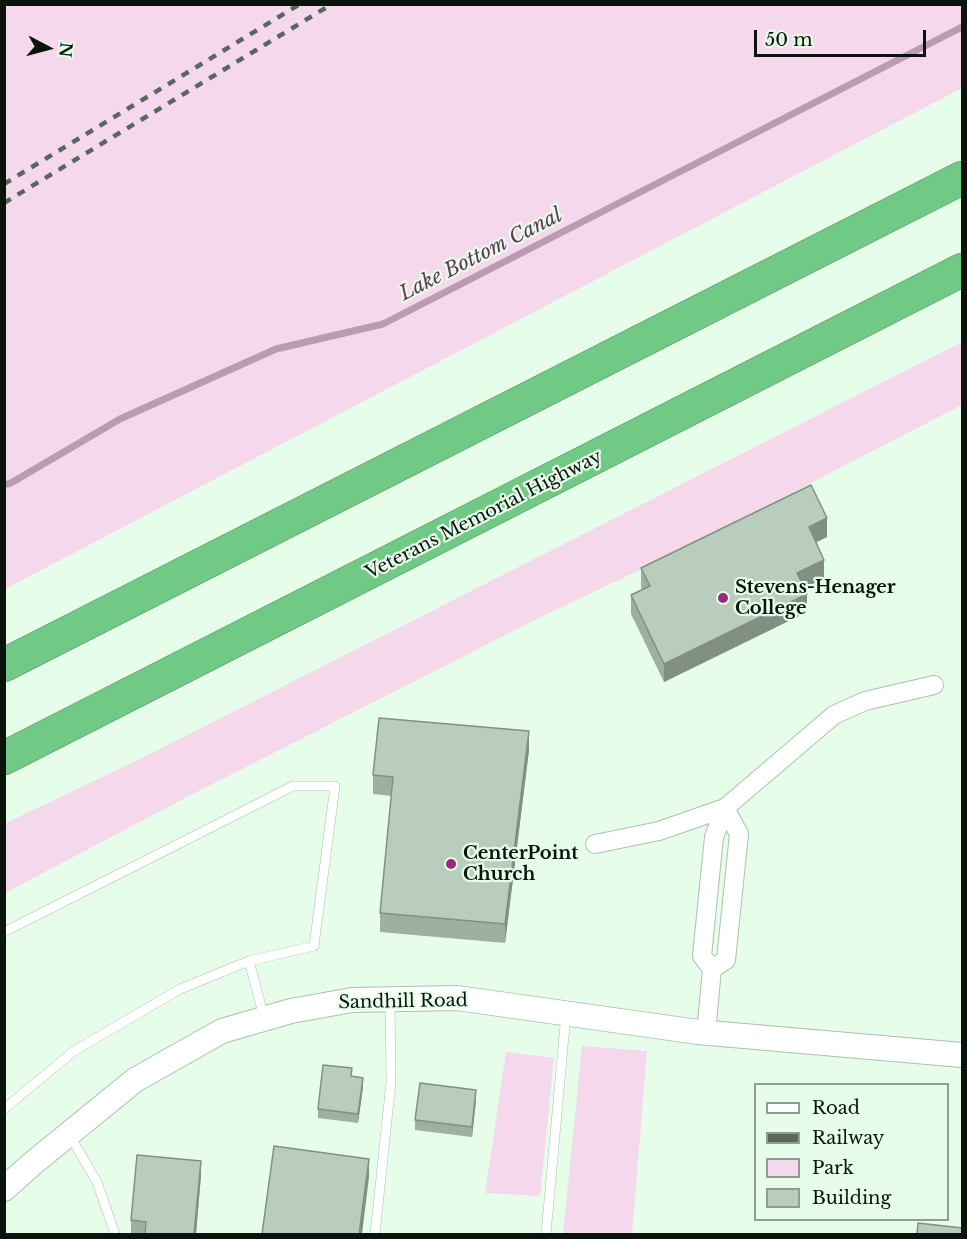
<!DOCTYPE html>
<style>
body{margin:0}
#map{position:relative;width:967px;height:1239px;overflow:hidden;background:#e6fde9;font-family:"Libre Baskerville",serif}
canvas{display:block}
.frame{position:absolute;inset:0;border:6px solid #0b130d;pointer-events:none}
.legend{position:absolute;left:754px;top:1083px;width:195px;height:138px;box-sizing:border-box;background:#e6fde9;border:2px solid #8e9f91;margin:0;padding:8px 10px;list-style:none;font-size:18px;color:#0b130d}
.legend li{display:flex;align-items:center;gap:12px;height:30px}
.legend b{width:30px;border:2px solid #8e9f91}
.north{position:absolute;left:18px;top:18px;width:60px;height:60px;-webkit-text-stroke:4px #e6fde9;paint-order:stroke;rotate:96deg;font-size:16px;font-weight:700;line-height:24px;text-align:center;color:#0b130d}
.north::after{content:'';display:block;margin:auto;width:21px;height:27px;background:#0b130d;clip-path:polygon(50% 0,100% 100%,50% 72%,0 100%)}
.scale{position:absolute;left:754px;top:30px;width:172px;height:27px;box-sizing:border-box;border:3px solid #0b130d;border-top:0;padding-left:8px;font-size:18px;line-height:21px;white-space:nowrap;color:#0b130d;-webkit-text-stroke:4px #e6fde9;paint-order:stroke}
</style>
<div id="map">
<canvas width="967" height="1239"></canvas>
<div class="frame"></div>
<ul class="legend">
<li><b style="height:8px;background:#fff"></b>Road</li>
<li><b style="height:8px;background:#5a675c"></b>Railway</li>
<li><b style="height:16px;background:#f6d8ec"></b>Park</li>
<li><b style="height:16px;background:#b8cdbb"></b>Building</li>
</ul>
<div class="north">N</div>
<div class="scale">50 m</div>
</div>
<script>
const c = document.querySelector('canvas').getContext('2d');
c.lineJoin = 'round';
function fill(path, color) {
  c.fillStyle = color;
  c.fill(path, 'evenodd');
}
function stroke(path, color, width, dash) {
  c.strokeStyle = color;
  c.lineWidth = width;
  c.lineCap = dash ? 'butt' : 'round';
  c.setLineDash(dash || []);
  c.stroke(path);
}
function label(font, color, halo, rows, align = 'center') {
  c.font = font + ' "Libre Baskerville",serif';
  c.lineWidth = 4.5;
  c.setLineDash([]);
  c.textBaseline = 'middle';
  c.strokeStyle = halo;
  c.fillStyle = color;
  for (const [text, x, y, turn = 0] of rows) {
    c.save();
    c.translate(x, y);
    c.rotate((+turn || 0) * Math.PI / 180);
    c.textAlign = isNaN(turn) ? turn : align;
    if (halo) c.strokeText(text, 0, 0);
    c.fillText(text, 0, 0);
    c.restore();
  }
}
fill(new Path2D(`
 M5 4 962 5V88L5 589Z
 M962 342V405L671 555 539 618 187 797 5 893 4 824 144 757Z
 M582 1046 647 1051 632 1234H563Z
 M506 1052 554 1058 540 1196 485 1193Z`), '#f6d8ec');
stroke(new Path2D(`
 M4 485 11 483 120 419 276 349 383 324 962 27`), '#bb9bb1', 7);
const service = new Path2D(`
 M4 932 293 786H335L314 946 249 961
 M4 1109 74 1051 180 989 249 961 264 1017
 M70 1136 97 1182 115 1234
 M375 1234 391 1082 390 999
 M546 1234 566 1014`);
const minor = new Path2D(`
 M595 844 659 831 725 808 834 715 865 701 934 685
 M712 969 726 960 739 834 725 808
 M706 1033 712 969 702 956 714 837 725 808`);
const tertiary = new Path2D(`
 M4 1189 32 1164 135 1080 222 1031 291 1011 352 1000 457 998 698 1032 962 1055`);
const motorway = new Path2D(`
 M4 665 962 178
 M4 758 962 270`);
stroke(service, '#abc1ae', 10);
stroke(minor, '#abc1ae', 20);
stroke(tertiary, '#abc1ae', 26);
stroke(motorway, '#4d8a5b', 34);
stroke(service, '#fff', 9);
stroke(minor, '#fff', 18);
stroke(tertiary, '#fff', 24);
stroke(motorway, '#70ca85', 33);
stroke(new Path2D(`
 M4 184 300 4
 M4 203 332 4`), '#5a675c', 4.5, [8, 8]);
fill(new Path2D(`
 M827 537 816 542 824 578 804 588 807 612 664 682 631 614V595L642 590 641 587V568Z
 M529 750 505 943 380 932V913L392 796 373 794V775Z
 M352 1076 363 1087 358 1123 318 1118V1109Z
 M476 1100 472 1137 415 1130V1120Z
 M201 1175 196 1234H131V1220Z`), '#9eb0a1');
fill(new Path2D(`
 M827 518V537L809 546V527Z
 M824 560V578L797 592V573Z
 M807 594V612L664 682V664Z
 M529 731V750L505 943V924Z
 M363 1078V1087L358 1123V1114Z
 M476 1090V1100L472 1137V1127Z
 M369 1159V1177L362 1234H359Z
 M201 1161V1175L196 1234H194Z`), '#819083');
const building = new Path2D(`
 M811 485 827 518 809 527 824 560 797 573 807 594 664 664 631 595 650 586 641 568Z
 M379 718 529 731 505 924 380 913 393 777 373 775Z
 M323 1065 352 1068 351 1076 363 1078 358 1114 318 1109Z
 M420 1083 476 1090 472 1127 415 1120Z
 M274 1146 369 1159 359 1234H262Z
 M137 1155 201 1161 194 1234H145L146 1222 131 1220Z
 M918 1223 963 1228V1234H917Z`);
fill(building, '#b8cdbb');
stroke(building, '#819083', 1.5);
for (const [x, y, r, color] of [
 [723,598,6,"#9c2883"],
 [451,864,6,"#9c2883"]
]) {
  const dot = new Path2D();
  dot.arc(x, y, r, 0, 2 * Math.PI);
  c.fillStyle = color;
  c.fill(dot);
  stroke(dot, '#e6fde9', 2);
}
label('18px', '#0b130d', '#e6fde9', [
 ["Veterans Memorial Highway",484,515,-27],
 ["Sandhill Road",403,1002,-1]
]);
label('bold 18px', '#0b130d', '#e6fde9', [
 ["Stevens-Henager",735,588],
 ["College",735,609],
 ["CenterPoint",463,854],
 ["Church",463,875]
], 'left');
label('italic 20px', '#623556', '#e6fde9', [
 ["Lake Bottom Canal",481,255,-27]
]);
</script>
